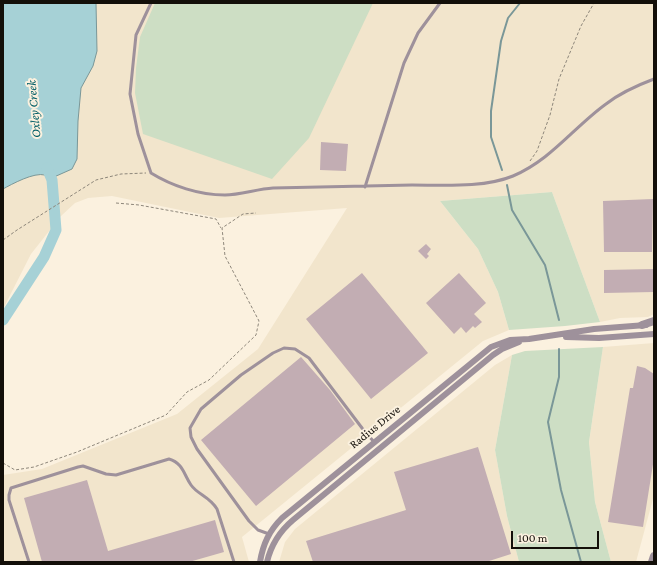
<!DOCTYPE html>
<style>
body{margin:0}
#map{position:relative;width:657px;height:565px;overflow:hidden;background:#fbf1df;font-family:"Crimson Pro",serif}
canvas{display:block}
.frame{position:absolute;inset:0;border:4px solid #130f09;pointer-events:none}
.scale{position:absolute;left:511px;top:531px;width:88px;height:18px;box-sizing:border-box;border:2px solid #130f09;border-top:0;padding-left:5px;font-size:12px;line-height:14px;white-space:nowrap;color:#130f09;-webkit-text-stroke:3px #fbf1df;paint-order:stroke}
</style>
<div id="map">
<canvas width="657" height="565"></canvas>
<div class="frame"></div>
<div class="scale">100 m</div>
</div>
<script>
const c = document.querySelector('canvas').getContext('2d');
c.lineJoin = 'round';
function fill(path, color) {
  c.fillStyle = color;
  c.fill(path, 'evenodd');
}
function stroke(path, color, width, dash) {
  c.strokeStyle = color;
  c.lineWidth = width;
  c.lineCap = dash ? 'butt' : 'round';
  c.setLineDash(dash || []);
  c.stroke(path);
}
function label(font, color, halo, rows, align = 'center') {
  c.font = font + ' "Crimson Pro",serif';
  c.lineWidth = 4;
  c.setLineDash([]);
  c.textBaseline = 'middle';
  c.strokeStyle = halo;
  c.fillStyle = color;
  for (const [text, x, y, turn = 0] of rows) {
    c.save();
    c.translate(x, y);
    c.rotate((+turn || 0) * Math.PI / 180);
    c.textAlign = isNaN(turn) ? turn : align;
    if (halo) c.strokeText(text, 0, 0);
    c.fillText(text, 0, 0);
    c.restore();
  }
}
fill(new Path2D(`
 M3 3H654V314L648 317 620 318 600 322 552 192 440 201 478 249 498 292 509 330 483 341 242 537 249 562H3V475L42 469 177 414 258 349 347 208 219 218 112 196 88 198 75 203 61 216 31 254 3 309Z
 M654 343V495L636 562H611L595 502 589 442 603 347Z
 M512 355 495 450 507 516 519 562H279L285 542 295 529 495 365Z`), '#f2e5cc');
fill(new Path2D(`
 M155 3H373L309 138 272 179 143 134 135 93 136 68 140 37Z
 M552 192 600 322 565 326 509 330 498 292 478 249 440 201Z
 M603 347 589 442 595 502 611 562H519L507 516 495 450 512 355 525 351Z`), '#cddec4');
const water = new Path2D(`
 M3 3H96L97 51 93 66 81 88 78 121 77 159 72 169 54 177 52 180C50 178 48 176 45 175 34 172 12 184 3 189Z`);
fill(water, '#a6d1d6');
stroke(water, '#7a9798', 1);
stroke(new Path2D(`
 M502 170 491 137V111L501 41 508 18 520 3
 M507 185 512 210 545 265 559 320
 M559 349V377L548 422 561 490 581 562`), '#7a9798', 2);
stroke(new Path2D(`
 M3 320 44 257 56 230 52 180 47 168`), '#a6d1d6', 11);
fill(new Path2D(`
 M321 142 348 144 346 171 320 170Z
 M653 199 652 252H604L603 201Z
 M426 244 431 249 427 254 429 256 426 259 418 251Z
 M654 269V292L604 293V270Z
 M362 273 428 353 371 399 306 319Z
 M459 273 486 303 474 314 482 322 475 328 473 326 466 333 461 327 454 334 426 303Z
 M301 357 330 390 355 424 256 506 201 440Z
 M637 366 645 368 654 374V458L643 527 608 522 630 388H633Z
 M478 447 511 554 486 562H313L306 541 406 510 394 472Z
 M87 480 108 551 215 520 224 552 189 562H42L24 498Z`), '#c2adb3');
stroke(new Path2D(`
 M530 161 537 151 550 115 559 79 581 26 594 3
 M116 203 139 205 216 219 221 228
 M3 240 17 230 96 180 121 174 146 173
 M3 463 15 470 34 467 77 452 166 415 187 392 209 380 256 335 259 321 225 256 222 228 243 214 256 213`), '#8d867a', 1, [3, 2]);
stroke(new Path2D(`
 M151 3 136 35 130 94 138 134 151 173C172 186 199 195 225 195 240 195 257 189 273 188 319 187 366 186 412 185 443 185 484 188 513 176 551 160 574 127 606 104 620 93 638 85 654 79
 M365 187 404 63 418 33 440 3
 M269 534 258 530 249 521 197 449 191 437 190 428 201 409 241 375 273 353 284 348 295 349 309 358 362 428 374 442
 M29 562 9 500V495L11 488 78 467 83 466 106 474 116 475 169 459C183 463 184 475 191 485 198 495 209 496 217 509L234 562`), '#9e919b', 3);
stroke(new Path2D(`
 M566 337 599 338 654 334
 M260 562C263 544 269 531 282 518L491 347 510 340 529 339 594 329 646 325
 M267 562C271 545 280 531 293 520L493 355 502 349 519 342`), '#9e919b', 6);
stroke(new Path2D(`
 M642 325 654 321
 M652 562 654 556`), '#9e919b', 8);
label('12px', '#130f09', '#fbf1df', [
 ["Radius Drive",375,427,-39]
]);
label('italic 13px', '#005d66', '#fbf1df', [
 ["Oxley Creek",34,109,-95]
]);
</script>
